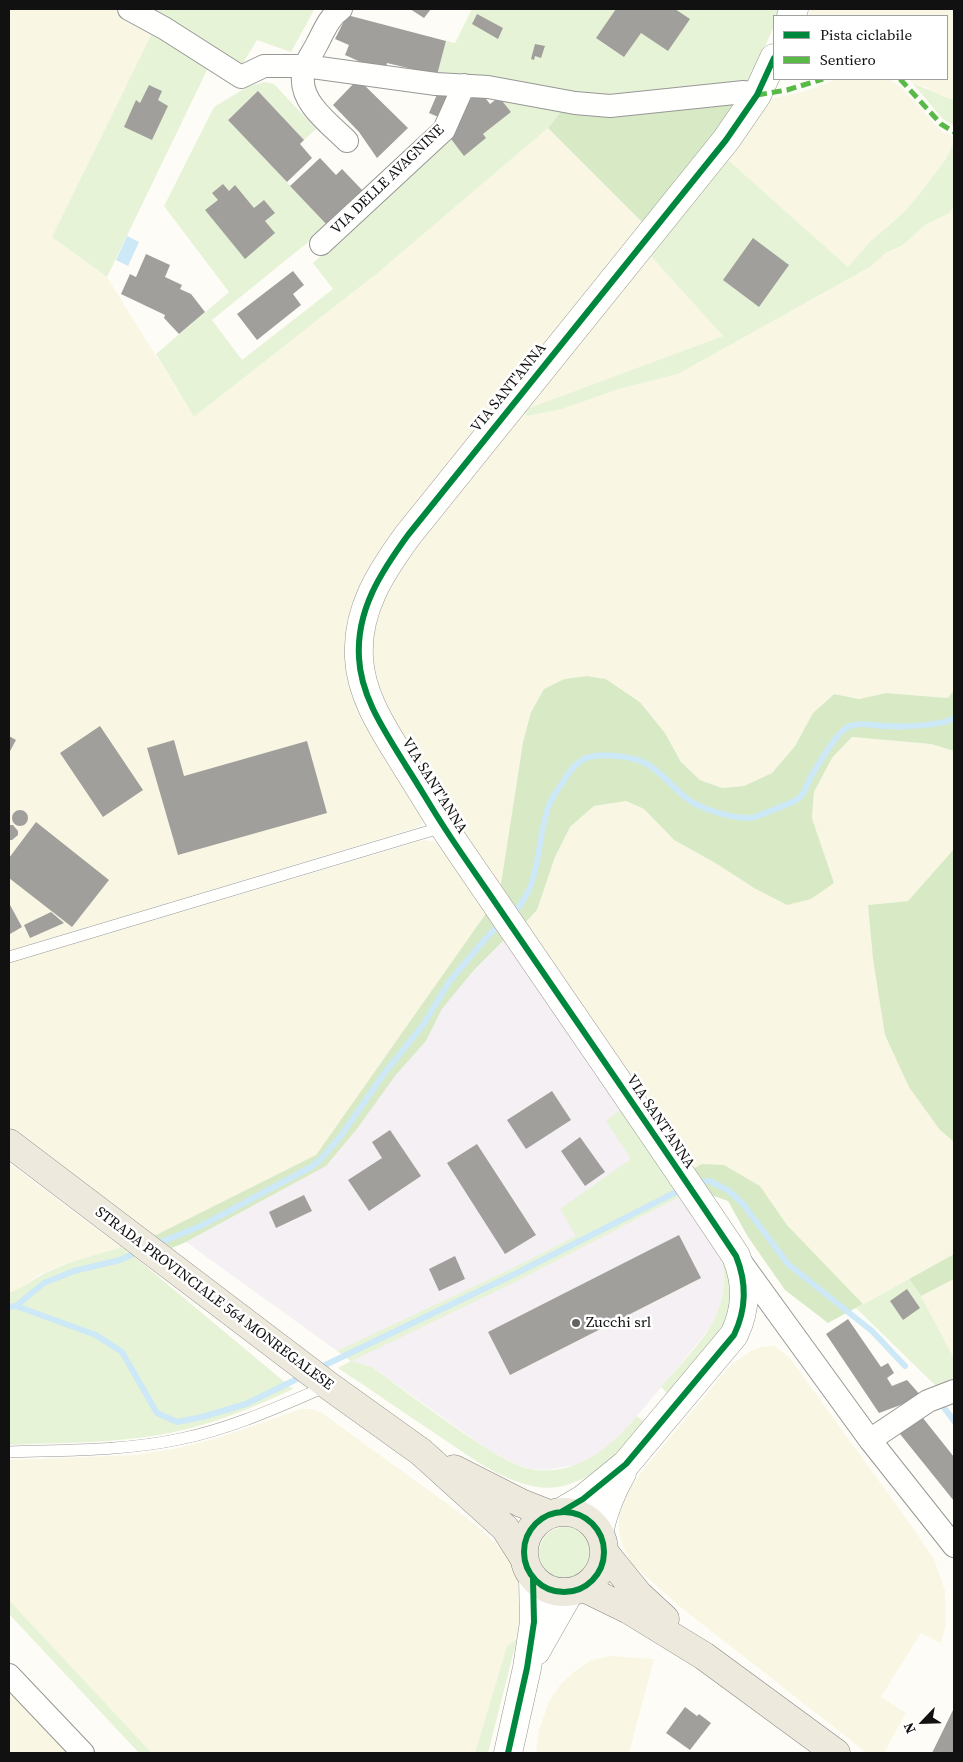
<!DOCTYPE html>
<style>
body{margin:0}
#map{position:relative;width:963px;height:1762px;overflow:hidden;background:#fdfcf7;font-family:"Source Serif 4",serif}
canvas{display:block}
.frame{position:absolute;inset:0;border:10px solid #111;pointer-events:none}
.legend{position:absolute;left:773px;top:15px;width:175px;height:65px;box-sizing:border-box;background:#fff;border:1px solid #a0a0a0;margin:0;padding:6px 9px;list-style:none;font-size:15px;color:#111}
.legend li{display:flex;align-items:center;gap:10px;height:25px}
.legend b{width:25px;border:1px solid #a0a0a0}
.north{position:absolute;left:898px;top:1697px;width:50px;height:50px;-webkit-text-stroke:4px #fff;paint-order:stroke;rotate:246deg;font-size:14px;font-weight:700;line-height:20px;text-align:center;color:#111}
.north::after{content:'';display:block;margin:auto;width:18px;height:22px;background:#111;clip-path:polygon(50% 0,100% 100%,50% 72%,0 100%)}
</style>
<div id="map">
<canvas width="963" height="1762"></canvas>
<div class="frame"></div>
<ul class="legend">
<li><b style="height:6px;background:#00873e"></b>Pista ciclabile</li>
<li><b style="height:6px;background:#58b947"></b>Sentiero</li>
</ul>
<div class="north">N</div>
</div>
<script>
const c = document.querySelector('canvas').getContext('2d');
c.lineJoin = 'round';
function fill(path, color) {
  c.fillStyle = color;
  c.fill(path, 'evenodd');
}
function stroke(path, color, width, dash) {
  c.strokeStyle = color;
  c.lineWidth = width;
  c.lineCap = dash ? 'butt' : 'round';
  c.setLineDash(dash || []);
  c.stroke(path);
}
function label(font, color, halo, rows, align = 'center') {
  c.font = font + ' "Source Serif 4",serif';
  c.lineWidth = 5;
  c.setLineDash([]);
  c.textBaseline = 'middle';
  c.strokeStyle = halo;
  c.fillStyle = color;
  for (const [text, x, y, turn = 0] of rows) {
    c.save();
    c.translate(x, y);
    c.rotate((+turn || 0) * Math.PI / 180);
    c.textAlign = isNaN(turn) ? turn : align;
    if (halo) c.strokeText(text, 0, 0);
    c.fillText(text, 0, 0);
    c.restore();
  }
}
fill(new Path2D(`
 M508 936 720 1250 723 1265 724 1284 721 1304 714 1321 701 1339 628 1427 613 1442 590 1458 576 1465 546 1470 531 1469 516 1464 490 1451 372 1367 351 1361 186 1242 326 1166 357 1129 395 1076 426 1041 442 1009 474 970Z`), '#f5f0f3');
fill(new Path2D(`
 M9 9H113L153 31 52 237 107 277 194 417 380 271 548 128 642 222 409 516 352 615 424 819 421 824 416 828 9 951Z
 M811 9H954V100L942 97 925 87 913 84 908 79H947V16H808Z
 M838 79H889L902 88 941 131 954 137V142L946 159 917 197 906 210 887 226 848 267 727 159 773 98 802 92Z
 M954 207V690L948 698 886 693 859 699 833 694 813 713 795 746 772 773 744 786 722 788 700 780 681 762 665 733 640 701 606 679 587 676 564 679 544 689 531 712 523 742 500 890 447 813 409 751 385 710 376 689 368 655 369 633 373 612 381 593 392 574 410 549 519 412 649 254 723 336 520 413 528 416 562 409 619 389 678 374 870 267 886 253 903 245 925 225 948 214Z
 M852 737 931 744 954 751V849L908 901 869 905 940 1130 954 1142V1254L863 1304 787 1225 760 1186 691 1170 524 924 537 910 555 857 570 827 594 806 626 801 644 809 674 840 717 864 754 888 834 883 812 818 814 792 832 758Z
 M424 840 440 843 489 909 316 1155 154 1236 9 1128V963Z
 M9 1163 121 1247 62 1265 39 1275 18 1290 9 1293Z
 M954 1279V1358L921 1296Z
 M775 1346 789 1357 908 1521 934 1559 945 1591 946 1625 941 1643 921 1633 881 1697 906 1713 884 1753H867L679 1606 632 1564 624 1549 619 1532V1514L627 1493 643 1470 730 1366 749 1352 760 1347Z
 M301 1409H312L322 1413 475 1524 500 1548 510 1561 517 1579 520 1596V1620L517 1639 507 1646 475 1753H152L9 1600V1460L134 1455 174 1449 221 1437Z
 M610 1656 654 1659 629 1753H536L539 1730 549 1701 561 1684 575 1671 591 1660Z
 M9 1689 69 1753H9Z`), '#f9f7e4');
fill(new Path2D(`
 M143 9H311L314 10 291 52 257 40 240 68Z
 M472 9H782L778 16H774V26L749 83 597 97 437 75 446 41 455 43Z
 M153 31 209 66 107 277 52 237Z
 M264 82 274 84 316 129 304 140 259 92 228 119 328 226 212 320 242 360 333 289 313 263 448 135 486 138 483 134 511 112 499 97 562 110 548 128 380 271 194 417 156 354 229 292 164 206 214 107 247 87Z
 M913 84C928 88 939 96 954 100V126L943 119Z
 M954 142V207L948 214 925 225 903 245 886 253 870 267 678 374 619 389 562 409 528 416 519 412 723 336 649 254 727 159 848 267 871 241 906 210 917 197 946 159Z
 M625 1106 685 1194 517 1281 352 1361 372 1367C401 1388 430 1410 459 1430 477 1442 495 1455 515 1464 564 1485 607 1452 637 1416L648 1425C621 1451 600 1476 563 1486 549 1489 535 1488 521 1483 490 1473 463 1452 436 1434 403 1412 371 1390 338 1368L351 1361 337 1351 513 1268 576 1236 560 1209 631 1159 606 1121Z
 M121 1247 142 1263 293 1389C257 1406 221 1421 183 1430 126 1444 66 1442 9 1445V1293C24 1288 35 1277 50 1271 72 1260 97 1255 121 1247Z
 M720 1250 728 1265 733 1292 725 1327 671 1397 661 1387C699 1342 736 1315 720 1250Z
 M909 1279 921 1296 954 1358V1383L938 1388 856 1308Z
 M539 1553a26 26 0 1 1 52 0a26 26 0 1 1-52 0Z
 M9 1600 152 1753H139L9 1614Z
 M517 1639 488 1753H475L507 1646Z`), '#e7f3d7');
fill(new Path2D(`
 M739 102 642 222 548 128 562 110Z
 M587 676 606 679 640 702 665 733 681 762 700 780 722 788 744 786 772 773 795 746 813 713 834 694 859 699 886 693 948 698 954 690V751L931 744 852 737 832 758 814 792 812 818 834 883 811 899 787 905 754 888 717 864 674 840 644 809 626 801 594 806 570 827 555 857 537 910 524 924 500 890 523 742 531 712 544 689 564 679Z
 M954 849V1142L940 1130 909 1087 885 1035 873 959 868 905 908 901Z
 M489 909 508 936 474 970 442 1009 426 1041 395 1076 357 1129 326 1166 186 1242 172 1248 154 1236 316 1155Z
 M702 1164 724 1165 760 1186 787 1225 863 1304 828 1323 785 1290 748 1237 728 1201 711 1195 691 1170Z
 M954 1254V1279L921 1296 909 1279Z`), '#d8eac5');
fill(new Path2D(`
 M127 236 139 242 128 266 116 260Z`), '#cde8f7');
stroke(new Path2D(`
 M512 914C543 885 535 842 549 805 552 797 558 789 563 782 568 773 576 763 586 758 594 755 607 755 616 756 654 759 659 775 685 797 699 809 731 818 749 818 756 818 764 813 770 811 778 808 796 802 801 796 805 792 807 785 809 780 816 768 836 734 846 728 858 721 874 726 887 726 902 727 942 726 954 718
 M695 1183 710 1181 729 1191 743 1204 788 1264 872 1331 905 1366
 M154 1245 203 1225 311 1167 319 1161 340 1137 383 1075 423 1025 449 982 486 938 502 922
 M16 1306 96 1335 122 1352 157 1413 177 1422 202 1417 246 1404 303 1376
 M9 1307 16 1306 44 1283 74 1271 120 1260 140 1251
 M319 1368 517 1273 682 1189
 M942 1405 954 1421`), '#cde8f7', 6);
fill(new Path2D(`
 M410 9H431L424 18Z
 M616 9H675L690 19 668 51 641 33 624 57 596 38Z
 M477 14 503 28 498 39 472 24Z
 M347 15 446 41 437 75 387 63 386 69 374 68 345 55 349 45 335 39Z
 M535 44 545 46 541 58 535 56 534 60 531 59Z
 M358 79 408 128 377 158 359 132 333 105Z
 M149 85 162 91 158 100 168 106 152 140 124 127 136 100 140 103Z
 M258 91 304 140 300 144 312 158 287 182 228 120Z
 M480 91 490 104 499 97 511 112 483 134 486 138 464 156 448 135 461 107Z
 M438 92 452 97 443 119 429 113Z
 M320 158 336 175 342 169 364 192 328 226 290 186Z
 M223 184 229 191 235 185 254 208 264 200 275 213 265 221 275 233 245 259 205 210 218 200 212 193Z
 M753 238 789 265 759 307 723 280Z
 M146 254 170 265 165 277 182 285 180 289 191 294 205 312 179 334 164 318 165 315 121 294 130 274 136 277Z
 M293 271 304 285 293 294 301 305 257 340 237 314Z
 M100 726 143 790 103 817 60 753Z
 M9 736 16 740 9 753Z
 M174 740 184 776 307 741 327 813 178 855 147 748Z
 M12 818a8 8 0 1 1 16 0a8 8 0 1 1-16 0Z
 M36 822 109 880 72 927 9 878V858Z
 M9 825H13L18 831V835L12 840H9Z
 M9 903 22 927 10 934 9 933Z
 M51 912 64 923 30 938 24 925Z
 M552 1091 571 1120 526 1149 507 1120Z
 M390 1130 421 1176 369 1211 348 1180 382 1158 372 1142Z
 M580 1137 605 1172 585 1186 561 1151Z
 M477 1144 536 1235 505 1254 447 1163Z
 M304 1195 312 1211 276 1228 269 1212Z
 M679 1235 701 1278 510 1375 488 1332Z
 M455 1256 465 1279 439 1291 429 1269Z
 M907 1289 920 1308 903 1320 890 1301Z
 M848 1319 881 1367 888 1363 894 1373 887 1378 892 1386 907 1380 922 1397 879 1413 826 1334Z
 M919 1413 954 1457V1501L896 1429Z
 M685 1707 697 1716 699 1714 711 1723 690 1750 666 1733Z
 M954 1708V1753H932Z`), '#a19f9c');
const service = new Path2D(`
 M9 957 443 827
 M9 1452C66 1450 124 1451 180 1439 231 1429 280 1406 327 1386`);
const minor = new Path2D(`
 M129 9 164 28 241 77 264 66H305L436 84 488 87 575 103 610 106 744 92 757 95
 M341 9C329 17 324 31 317 44 312 54 304 64 303 76 300 103 330 124 347 141
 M321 244 444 130 464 85
 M740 1261 870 1440 954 1546
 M870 1440 928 1401 954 1391
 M9 1675 83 1753`);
const tertiary = new Path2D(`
 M791 16 794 9
 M561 1512 583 1499 626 1464 734 1335C747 1308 747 1283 736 1256 658 1139 578 1024 499 908 481 881 462 855 444 827 431 807 419 786 406 766 386 733 361 698 359 658 356 610 381 572 408 535L726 140 757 95 774 58
 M599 1532C604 1510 611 1492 622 1473
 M536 1651 569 1593
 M508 1753 527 1668 534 1622 533 1579`);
const primary = new Path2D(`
 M9 1143 329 1386 421 1452 505 1528 524 1558
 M454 1469 521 1503 549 1514
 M524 1552a40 40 0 1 1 80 0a40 40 0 1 1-80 0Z
 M605 1553 639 1595 665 1619
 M584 1588 629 1610 704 1656 836 1753`);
stroke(service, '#979795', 12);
stroke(minor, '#979795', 24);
stroke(tertiary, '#979795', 29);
stroke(primary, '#858482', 29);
stroke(service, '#fffffe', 11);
stroke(minor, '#fffffe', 22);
stroke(tertiary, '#fffffe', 28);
stroke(primary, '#ede9dc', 28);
stroke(new Path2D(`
 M900 79 941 124 954 132
 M757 95 787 90 823 79`), '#58b947', 5, [10, 5]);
stroke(new Path2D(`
 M524 1552a40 40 0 1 1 80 0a40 40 0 1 1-80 0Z
 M561 1512 583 1499 626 1464 734 1335C747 1308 747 1283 736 1256 658 1139 578 1024 499 908 481 881 462 855 444 827 431 807 419 786 406 766 386 733 361 698 359 658 356 610 381 572 408 535L726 140 757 95 774 58
 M508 1753 527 1668 534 1622 533 1579`), '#00873e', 6);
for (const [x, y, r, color] of [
 [576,1323,5,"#646362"]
]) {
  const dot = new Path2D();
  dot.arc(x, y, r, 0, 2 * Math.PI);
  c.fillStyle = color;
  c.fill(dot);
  stroke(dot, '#fff', 2);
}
label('15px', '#111', '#fff', [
 ["VIA DELLE AVAGNINE",388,180,-44],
 ["VIA SANT'ANNA",509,388,-51],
 ["VIA SANT'ANNA",434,786,58],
 ["VIA SANT'ANNA",660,1122,56],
 ["STRADA PROVINCIALE 564 MONREGALESE",214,1299,37]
]);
label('15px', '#111', '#fff', [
 ["Zucchi srl",586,1323]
], 'left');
</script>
